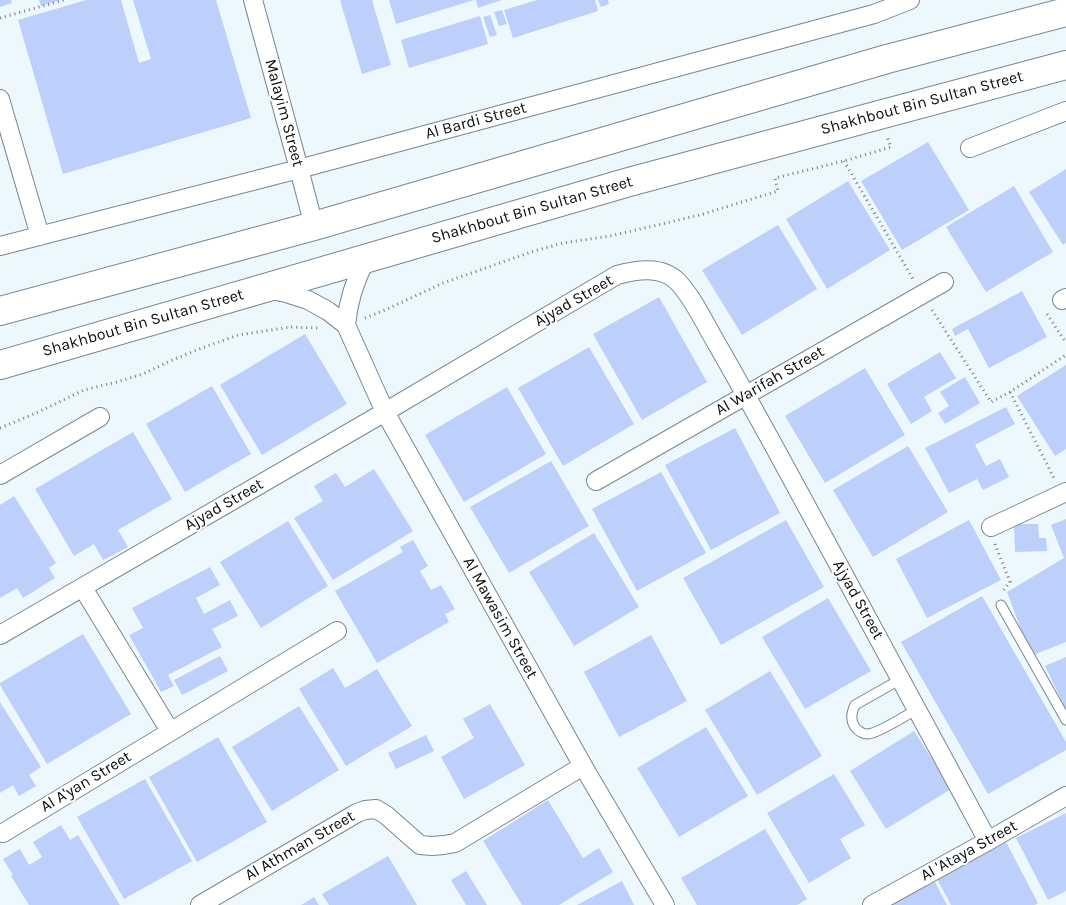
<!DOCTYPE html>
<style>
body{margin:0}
canvas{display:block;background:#edf7fe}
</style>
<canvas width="1066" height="905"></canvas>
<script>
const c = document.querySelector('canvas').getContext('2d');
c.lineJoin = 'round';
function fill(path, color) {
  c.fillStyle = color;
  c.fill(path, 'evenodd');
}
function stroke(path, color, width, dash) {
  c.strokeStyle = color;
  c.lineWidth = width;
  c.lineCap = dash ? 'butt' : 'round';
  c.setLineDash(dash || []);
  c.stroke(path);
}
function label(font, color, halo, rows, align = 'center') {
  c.font = font + ' Karla,sans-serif';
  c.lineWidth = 4;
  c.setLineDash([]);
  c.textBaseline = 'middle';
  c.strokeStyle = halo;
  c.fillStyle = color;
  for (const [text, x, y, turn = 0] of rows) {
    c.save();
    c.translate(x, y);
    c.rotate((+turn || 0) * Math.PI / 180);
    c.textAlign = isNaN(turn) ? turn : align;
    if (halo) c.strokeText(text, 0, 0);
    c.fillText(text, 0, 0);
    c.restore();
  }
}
fill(new Path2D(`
 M0 0H11L12 3 0 7Z
 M39 0H60L41 6Z
 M86 0H121L139 63 151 59 133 0H216L251 118 63 174 18 20Z
 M340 0H372L391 65 362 74Z
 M389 0H474L396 24Z
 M476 0H502L478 8Z
 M537 0H595L598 11 513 38 504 10Z
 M598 0H608L609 4 601 7Z
 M502 10 507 24 499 26 494 12Z
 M490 15 497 35 490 37 483 17Z
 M480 16 488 44 409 68 401 40Z
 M928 142 969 210 902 250 861 181Z
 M1066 169V243L1063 245 1029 192Z
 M848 181 890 250 827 289 786 219Z
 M1014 186 1053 252 986 292 946 227Z
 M778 225 817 289 742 335 702 270Z
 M1022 291 1047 337 989 368 968 329 955 336 952 329Z
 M659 297 707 382 642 420 593 334Z
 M305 334 347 404 262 455 220 385Z
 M589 347 634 424 563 466 518 388Z
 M940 352 956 378 924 397 932 411 911 424 887 384Z
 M1066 365V449L1055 456 1017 396Z
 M865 368 905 435 825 483 785 416Z
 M965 377 980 403 945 424 938 413 949 406 940 392Z
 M212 386 251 454 185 492 146 424Z
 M507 387 546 454 464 502 425 435Z
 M1006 407 1015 424 975 445 986 466 1000 459 1009 477 983 490 977 479 949 493 925 448Z
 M735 428 780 513 711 550 665 465Z
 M133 432 172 499 118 530 128 547 103 560 94 544 74 556 35 489Z
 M908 446 948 512 873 557 833 490Z
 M551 461 589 526 509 573 470 507Z
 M374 469 413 531 333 580 294 518 323 501 314 486 336 473 345 487Z
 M661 472 706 553 637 591 592 509Z
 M14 496 56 563 49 568 55 578 23 598 17 588 0 598V505Z
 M1066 519V642L1031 656 1007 592 1064 558 1051 525Z
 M786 520 824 587 721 645 683 578Z
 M969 520 1001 580 927 618 896 559Z
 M288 521 328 586 261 628 220 562Z
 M1014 524H1038L1039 538H1046L1047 551 1015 552Z
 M594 533 639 607 574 646 529 572Z
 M413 540 428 566 420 571 431 590 441 585 455 609 445 614 449 622 377 663 335 591 403 552 400 547Z
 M210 567 220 585 196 598 204 614 230 600 238 616 212 629 222 647 168 675 174 686 161 692 129 635 143 628 132 608Z
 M982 596 1066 742V750L988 794 901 642Z
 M828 598 871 671 805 709 762 637Z
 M83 634 131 714 47 764 0 685V683Z
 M651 635 687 701 619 737 584 672Z
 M220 656 228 671 182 695 174 680Z
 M1066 657V710L1045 666Z
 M333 668 345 688 377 669 412 726 346 766 299 689Z
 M770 671 822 756 757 795 705 710Z
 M0 702 41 767 29 775 36 786 19 796 13 785 0 793Z
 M490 704 525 765 464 799 441 757 474 738 463 719Z
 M299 706 339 770 272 811 232 747Z
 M706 727 748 796 679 837 637 768Z
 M914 731 951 789 886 829 850 771Z
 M426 735 434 751 396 769 388 753Z
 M218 737 267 822 197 862 149 777Z
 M834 774 865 825 840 839 851 858 809 883 767 813Z
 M145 779 192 861 124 899 77 817Z
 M548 800 583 858 599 848 613 872 559 905H522L483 841Z
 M1066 813V891L1048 900 1016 838Z
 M61 825 70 840 78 835 120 905H29L11 876 13 875 3 859 20 849 29 865 42 857 33 842Z
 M765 829 807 899 797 905H697L681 878Z
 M1006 842 1038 903 1035 905H951L937 879Z
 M388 856 417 905H329L322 894Z
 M466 871 487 905H466L451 880Z
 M622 881 634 905H577Z
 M935 882 947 905H888Z
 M314 897 319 905H301Z`), '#bdd0fb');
const lane = new Path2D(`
 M1001 605 1066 720
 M901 679 855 705C851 713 850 720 855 727 858 731 863 734 868 734 879 733 907 715 917 709`);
const street = new Path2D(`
 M253 0 299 169 314 226
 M0 99 40 236
 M970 148 1066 111
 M0 246 299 169 874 14 910 0
 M268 289 286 293 308 300 328 311 346 325 385 412 583 766 665 905
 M1062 300 1066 298
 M346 325C348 301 355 280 366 259
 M0 475 100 417
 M596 481 944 282
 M991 527 1066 492
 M83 588 170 731
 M0 635 385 412 617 275C636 270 662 265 678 282 693 298 703 320 714 339 735 375 755 412 775 448 846 579 918 710 988 841
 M3 833 337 631
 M200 905 357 813 365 810 376 809 386 815 420 845 432 846 444 845 455 843 583 766
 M872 905 988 841 1066 796`);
const primary = new Path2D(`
 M0 311 314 226 887 59 1066 12
 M0 365 629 182 1066 65`);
stroke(lane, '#7b868e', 11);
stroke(street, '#7b868e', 20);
stroke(primary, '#7b868e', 30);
stroke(new Path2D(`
 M0 18 64 0
 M844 161 913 279
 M932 310 991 402 1010 392 1066 355
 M1047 314 1066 343
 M365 318 385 310 443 283 534 251 563 243 610 236 662 224 703 214 778 191 775 178 844 161 891 147 887 136
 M1010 392 1054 478
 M0 428 34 414 84 390 117 382 143 374 170 361 202 348 238 335 291 327 318 328
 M995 544 1010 582 1002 592`), '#777e83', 3, [1, 4]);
stroke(lane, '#fff', 9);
stroke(street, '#fff', 18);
stroke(primary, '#fff', 28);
label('16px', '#090d10', '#fff', [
 ["Shakhbout Bin Sultan Street",922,103,-15],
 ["Malayim Street",284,113,75],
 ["Al Bardi Street",476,121,-15],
 ["Shakhbout Bin Sultan Street",532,210,-16],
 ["Ajyad Street",574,301,-30],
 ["Shakhbout Bin Sultan Street",143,323,-16],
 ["Al Warifah Street",770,381,-30],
 ["Ajyad Street",224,505,-30],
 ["Ajyad Street",858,600,61],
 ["Al Mawasim Street",500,618,61],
 ["Al A'yan Street",86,782,-31],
 ["Al Athman Street",300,846,-30],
 ["Al 'Ataya Street",969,851,-29]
]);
</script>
